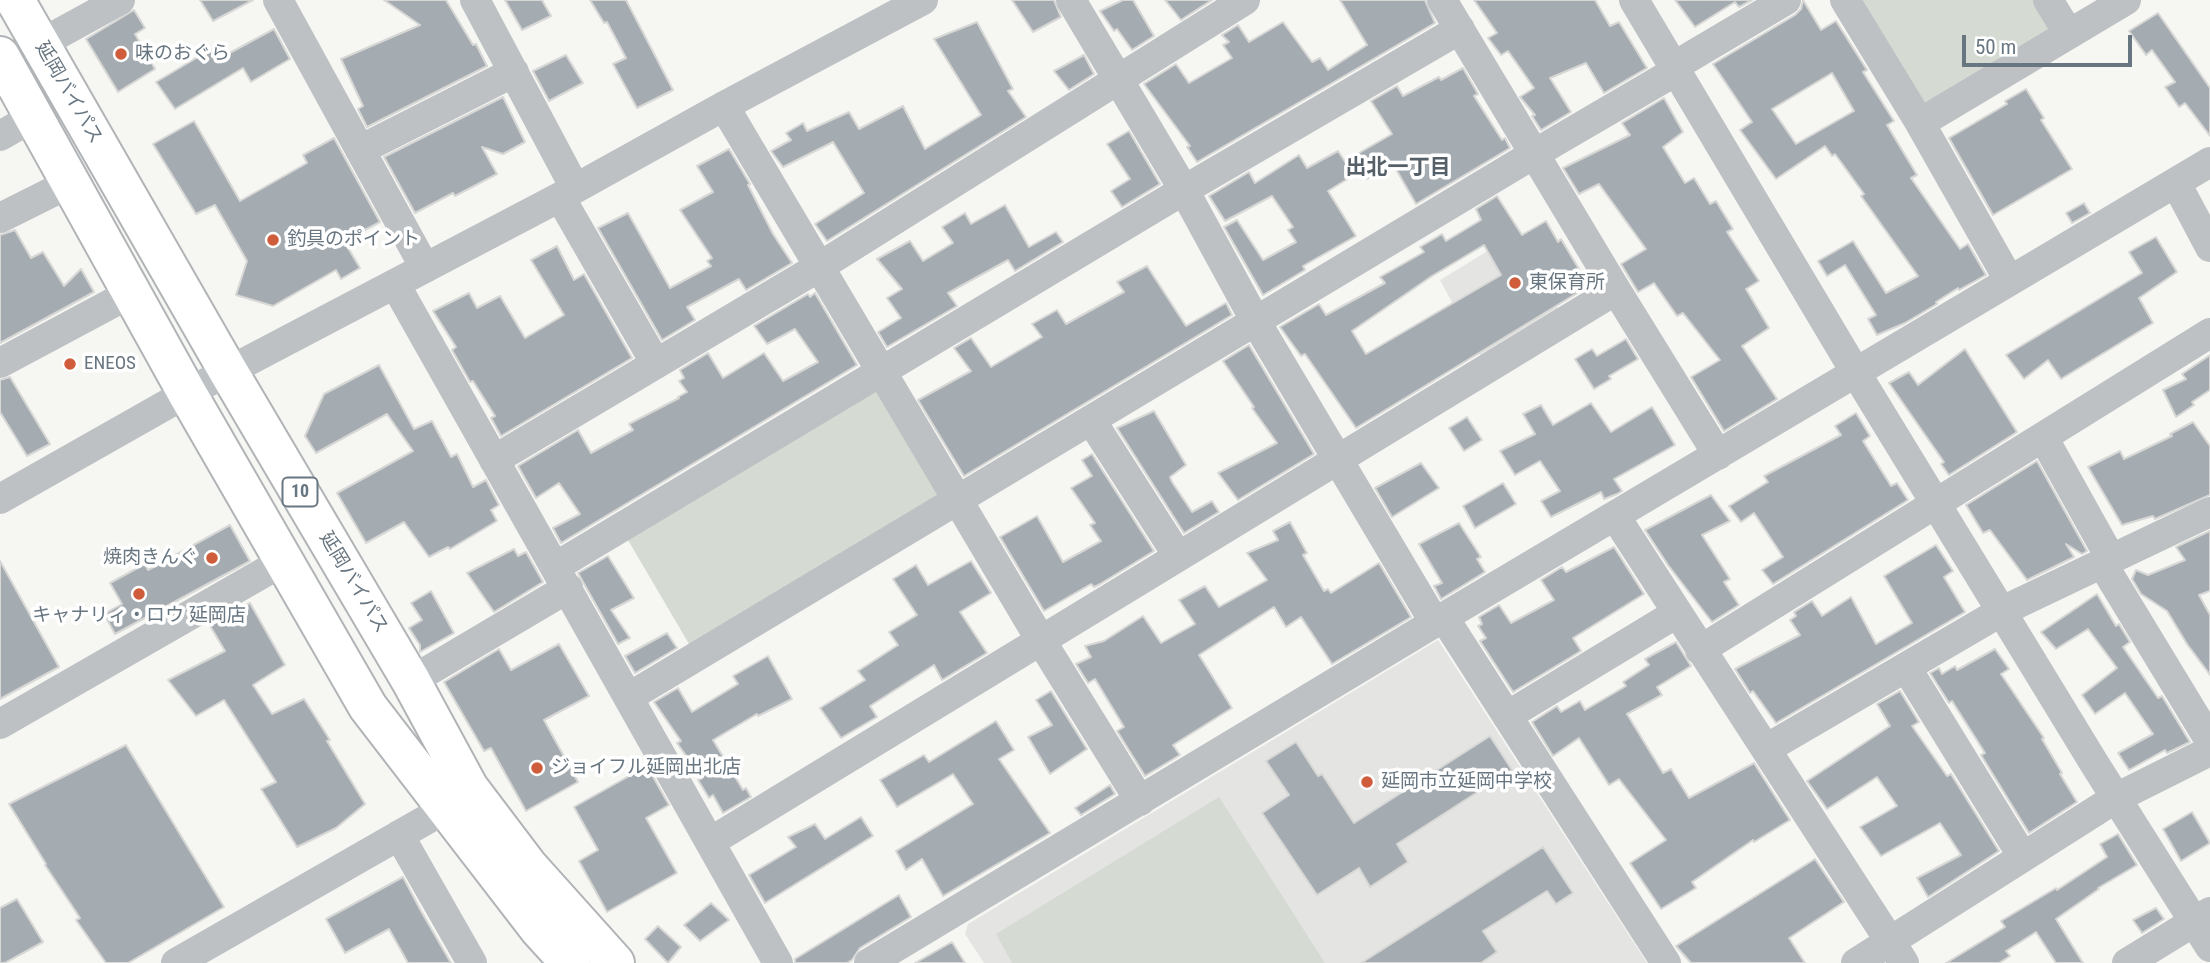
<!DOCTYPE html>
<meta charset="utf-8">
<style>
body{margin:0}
#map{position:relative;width:2210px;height:963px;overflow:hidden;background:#f6f6f3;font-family:"Roboto Condensed",sans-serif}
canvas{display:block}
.scale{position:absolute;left:1962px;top:35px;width:170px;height:32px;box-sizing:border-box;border:4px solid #687681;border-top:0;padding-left:9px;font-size:21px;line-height:24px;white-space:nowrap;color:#687681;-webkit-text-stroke:5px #fff;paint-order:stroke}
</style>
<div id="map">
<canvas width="2210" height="963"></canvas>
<div class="scale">50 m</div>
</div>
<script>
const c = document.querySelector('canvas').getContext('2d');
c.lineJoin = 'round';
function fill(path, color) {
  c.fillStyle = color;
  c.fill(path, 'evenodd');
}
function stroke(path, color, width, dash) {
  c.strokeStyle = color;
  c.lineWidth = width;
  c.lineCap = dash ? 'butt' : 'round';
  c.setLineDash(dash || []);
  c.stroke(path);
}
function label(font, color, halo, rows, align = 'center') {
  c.font = font + ' "Roboto Condensed","Noto Sans JP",sans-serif';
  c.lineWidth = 7;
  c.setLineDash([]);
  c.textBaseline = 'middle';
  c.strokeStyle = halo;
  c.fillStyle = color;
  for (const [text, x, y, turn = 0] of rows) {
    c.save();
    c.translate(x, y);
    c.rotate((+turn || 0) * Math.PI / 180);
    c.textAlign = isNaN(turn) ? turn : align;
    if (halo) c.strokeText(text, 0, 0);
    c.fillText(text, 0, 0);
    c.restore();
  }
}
fill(new Path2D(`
 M1514 235 1562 315 1484 362 1440 280Z
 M1438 640 1647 963H984L965 934 968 924Z`), '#e4e5e3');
fill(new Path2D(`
 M1856 0H2038L2056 31 1923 108Z
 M883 387 949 496 692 649 625 535Z
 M1219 797 1325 963H1012L996 934Z`), '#d5dad3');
const building = new Path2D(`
 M200 0H253L213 21Z
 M384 0H446L473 45 476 44 487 66 367 127 358 109 363 106 341 59 420 25Z
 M505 0H542L551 16 522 30Z
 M590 0H626L673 90 637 108 613 64 626 58 607 22 604 23Z
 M1012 0H1054L1061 17 1033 32Z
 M1123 0H1133L1154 36 1132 50 1117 29 1114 31 1100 11Z
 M1165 0H1212L1181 20Z
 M1340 0H1425L1435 23 1197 162 1187 147 1190 146 1144 84 1176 64 1189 83 1232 58 1223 45 1229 42 1222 35 1238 25 1249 42 1283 22 1312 62 1320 58 1328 70 1367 45Z
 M1474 0H1595L1610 26 1619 22 1647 68 1604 93 1586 63 1550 78 1571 112 1541 130 1532 116 1535 115 1520 97 1534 88 1508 51 1501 55 1488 38 1497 33Z
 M1675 0H1752L1739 7 1735 2 1695 27Z
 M1803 0 1821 30 1836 21 1867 70 1863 72 1894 121 1887 125 1917 175 1911 178 1960 249 1968 244 1986 275 1959 290 1958 288 1936 302 1937 304 1905 323 1877 335 1868 319 1876 315 1845 265 1827 276 1818 261 1853 241 1886 293 1918 276 1861 196 1864 194 1835 154 1832 156 1825 146 1776 179 1740 130 1752 122 1713 64 1795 15 1801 9ZM1832 73 1854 111 1796 144 1772 109Z
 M134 10 145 28 135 34 155 69 118 92 86 39Z
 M2158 13 2210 88V136L2185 103 2179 107 2165 87 2175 82 2152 50 2146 55 2129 31Z
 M977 22 1013 89 1008 91 1026 117 827 241 815 224 864 193 833 142 783 167 771 151 791 140 786 133 803 123 807 131 849 112 859 129 903 106 925 149 981 115 934 39Z
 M274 29 290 59 251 82 243 68 175 109 156 82 218 45 224 56Z
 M566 55 583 83 549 101 533 71Z
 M1084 55 1094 74 1069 90 1054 71Z
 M1463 68 1478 94 1474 96 1502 140 1505 138 1510 148 1416 204 1393 164 1367 179 1352 157 1392 134 1371 101 1397 86 1403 96 1439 77 1441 80Z
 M2026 89 2044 118 2041 120 2072 169 1993 215 1949 138 2007 104 2005 101Z
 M503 97 525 142 503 154 482 147 497 174 455 196 453 193 415 213 384 157Z
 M1664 98 1683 132 1663 147 1685 183 1694 178 1710 204 1716 201 1733 229 1727 232 1759 281 1746 289 1769 328 1742 346 1777 399 1724 431 1691 377 1720 360 1683 313 1677 316 1654 283 1638 292 1621 264 1646 249 1599 184 1579 194 1563 168 1630 135 1622 123Z
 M194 121 240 201 307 163 303 155 334 138 380 222 344 241 360 268 341 279 336 270 273 306 236 295 247 261 215 205 196 214 153 144Z
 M1129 131 1160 184 1122 207 1111 191 1130 179 1107 144Z
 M729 149 750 184 748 185 773 234 792 263 746 290 739 279 687 307 695 320 662 340 598 228 628 213 670 288 711 266 707 261 712 258 680 210 713 192 697 166Z
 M1338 151 1354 175 1328 191 1356 236 1303 266 1305 270 1263 295 1224 227 1237 220 1263 260 1296 242 1288 230 1293 227 1272 196 1225 221 1209 196 1249 172 1255 183 1299 155 1307 168Z
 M1497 196 1522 235 1546 221 1558 242 1561 239 1585 279 1588 277 1592 284 1356 428 1305 354 1301 356 1280 327 1319 304 1326 315 1385 283 1380 277 1424 252 1420 247 1442 234 1446 241 1481 220 1476 209ZM1484 245 1501 275 1366 354 1352 331 1432 276Z
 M2084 203 2090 213 2072 223 2066 213Z
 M1005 205 1029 247 1056 232 1063 242 1015 271 1008 260 948 293 957 306 887 347 878 332 901 318 887 298 902 289 877 259 910 241 923 261 953 243 942 227 965 213 971 224Z
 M15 230 31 258 43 252 64 286 81 269 94 292 0 343V235Z
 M2156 237 2177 272 2139 298 2153 323 2061 379 2048 360 2024 379 2006 355 2142 273 2129 252Z
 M557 246 574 280 584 274 632 358 501 436 491 418 495 416 473 381 470 382 452 350 456 347 433 311 469 293 477 308 500 296 525 338 564 315 531 260Z
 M1147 266 1186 326 1226 303 1232 315 964 476 918 400 971 371 954 348 971 338 991 367 1042 337 1032 324 1057 310 1066 324 1124 292 1117 282Z
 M815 293 857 365 561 543 553 528 580 514 559 483 536 498 518 466 578 430 591 453 633 430 629 424 679 398 678 397 687 392 679 381 684 378 680 370 708 353 723 378 764 353 783 381 818 362 795 329 767 344 754 326 808 294 810 297Z
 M1626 339 1638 359 1609 376 1611 379 1594 389 1575 359 1592 349 1597 356Z
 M1249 345 1314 454 1238 500 1218 473 1277 443 1252 408 1254 407 1223 361Z
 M1965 349 2017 432 1949 475 1941 464 1944 462 1889 383 1909 372 1918 385Z
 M2210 355V390L2192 402 2194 405 2176 417 2163 390 2186 379 2182 374Z
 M379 365 414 429 432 421 451 457 457 454 473 487 486 480 499 505 491 510 497 521 450 549 448 547 429 557 404 522 366 543 337 493 413 451 387 414 316 453 305 436 324 394Z
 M10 377 50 444 27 456 0 412V380Z
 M1591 403 1611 432 1652 407 1675 445 1614 479 1622 491 1617 494 1604 499 1601 492 1551 517 1541 501 1560 491 1540 461 1515 475 1500 451 1535 434 1523 414 1541 405 1553 425Z
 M1154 411 1186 465 1170 477 1172 482 1192 512 1212 501 1219 512 1184 533 1117 428Z
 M1856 413 1870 436 1863 441 1891 486 1897 483 1908 500 1773 584 1762 570 1783 557 1754 513 1741 522 1729 506 1768 482 1764 476 1841 435 1835 426Z
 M1467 417 1482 440 1464 451 1449 428Z
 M2193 422 2210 446V495L2155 519 2153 516 2122 525 2088 467 2120 451 2124 459 2172 436 2170 434Z
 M1092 454 1154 551 1100 584 1094 587 1091 584 1044 611 1000 537 1037 516 1063 562 1101 541 1090 525 1095 523 1071 488 1092 476 1082 460Z
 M2037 461 2087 551 2082 554 2066 544 2074 557 2027 580 1990 530 1983 533 1966 505Z
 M1421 463 1439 488 1392 517 1375 488Z
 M1503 483 1516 504 1475 528 1463 506Z
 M1711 495 1730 521 1702 535 1730 579 1724 582 1739 605 1712 622 1668 565 1645 530Z
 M1290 522 1307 553 1303 555 1324 591 1328 589 1331 593 1379 563 1411 617 1332 664 1301 617 1286 627 1274 607 1199 655 1232 708 1173 745 1180 755 1145 776 1117 731 1124 727 1095 679 1088 683 1076 664 1091 657 1085 646 1104 641 1143 616 1161 643 1195 624 1179 600 1205 586 1219 607 1267 580 1247 553 1278 540 1273 531Z
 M1459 523 1481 557 1477 559 1485 572 1441 599 1434 586 1442 583 1419 544Z
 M230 525 250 561 115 634 104 614 122 604 110 583 145 564 148 570Z
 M2210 531V591L2199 595 2210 615V675L2187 644 2167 611 2141 594 2132 579 2136 570 2148 575 2185 560 2176 547Z
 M1936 545 1953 571 1944 577 1965 612 1776 723 1753 691 1750 693 1735 669 1800 635 1790 620 1796 616 1794 612 1812 601 1822 616 1851 597 1876 644 1912 623 1884 576Z
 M1614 547 1644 594 1573 638 1581 651 1513 692 1480 641 1486 638 1478 626 1482 624 1479 617 1499 605 1511 623 1554 600 1541 580 1562 567 1566 572Z
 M514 549 518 556 526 552 543 582 494 612 467 573Z
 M608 556 634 598 611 610 630 638 618 644 578 573Z
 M0 561 59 667 0 699Z
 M971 561 991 593 960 612 987 653 942 680 934 665 870 706 877 717 841 738 820 708 865 680 858 671 898 645 889 632 917 615 893 579 916 565 928 585Z
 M431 591 454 633 420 652V645L409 628 422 620 411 603Z
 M2097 594 2116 626 2119 624 2130 642 2123 647 2158 698 2162 696 2190 742 2167 753 2165 750 2129 770 2118 753 2153 734 2125 693 2095 714 2082 695 2117 668 2088 629 2056 649 2041 632Z
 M250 603 285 665 253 685 272 714 304 699 330 740 327 741 365 804 336 828 297 847 261 789 276 782 224 700 196 716 168 680 225 651 209 624Z
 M667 633 677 648 635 673 625 656Z
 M1676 642 1691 666 1657 687 1662 695 1627 714 1663 773 1671 769 1689 798 1754 763 1790 820 1754 842 1753 840 1692 882 1696 888 1661 909 1630 863 1666 840 1619 779 1609 785 1579 738 1553 756 1532 722 1557 706 1561 712 1580 701 1585 710 1626 686 1623 682 1649 665 1645 659Z
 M559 644 589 696 544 720 578 782 526 811 491 748 484 751 444 682 499 649 511 670Z
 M1995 649 2009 669 2001 674 2044 738 2042 739 2062 773 2060 774 2077 802 2029 833 1981 755 1985 753 1952 701 1949 703 1930 673 1939 668 1942 674 1955 666 1957 670Z
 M768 656 792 699 758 716 757 714 713 740 743 790 746 788 751 797 723 813 713 795 709 798 698 780 702 778 677 743 681 741 654 702 678 688 692 712 738 684 733 676Z
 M1051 691 1087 749 1050 774 1028 737 1052 725 1036 700Z
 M1900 691 1919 722 1912 726 1947 776 1951 774 1999 851 1928 897 1917 878 1961 855 1940 823 1881 856 1860 827 1897 806 1877 777 1827 809 1807 781 1890 726 1877 704Z
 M996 721 1014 750 999 759 1050 833 943 896 922 859 906 870 896 851 973 804 953 774 897 807 880 780 924 755 929 762Z
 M1490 736 1512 770 1397 844 1408 862 1370 887 1359 868 1317 895 1262 813 1289 795 1266 761 1296 742 1318 776 1322 774 1354 823Z
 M126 745 224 907 128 963H106L76 920 80 918 45 865 46 864 9 804Z
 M647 766 669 805 646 818 677 873 607 912 579 861 598 850 574 807Z
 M1110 785 1115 794 1081 815 1075 808Z
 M2192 812 2210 843 2181 861 2163 829Z
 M861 817 873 836 765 903 749 875 796 847 788 837 815 824 825 839Z
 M2118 834 2137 865 2098 888 2099 889 2056 919 2083 963H2056L2036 932 2006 951 2010 956 1999 963H1946L2005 927 2001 921 2056 888 2057 890 2107 857 2100 844Z
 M1543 847 1573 893 1556 904 1547 891 1483 931 1497 952 1481 963H1361Z
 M1815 859 1844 902 1789 938 1805 963H1691L1676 946Z
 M403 877 421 911 451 963H408L389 929 345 953 326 919Z
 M899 895 911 917 860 948 852 960 847 963H795V959Z
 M17 899 43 942 5 963H0V908Z
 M711 903 729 920 700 941 684 925Z
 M2156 908 2164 919 2142 933 2133 920Z
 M658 926 681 947 668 963 645 939Z
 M952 942 965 963H915Z`);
fill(building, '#a5acb1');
stroke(building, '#d7d7d6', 2);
const highway = new Path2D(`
 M15 0 228 371 411 681 469 788 528 866 615 963
 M0 56 187 393 368 707 539 929 570 963`);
stroke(highway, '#b1b4b7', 42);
stroke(new Path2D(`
 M278 0 425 268
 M475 0 575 188
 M1071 0 1184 190 1256 322 1429 613 1450 627 1666 963
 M1442 0 1616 290 1718 455
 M1634 0 1856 373 2094 763 2210 947
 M1845 0 1920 123 2009 280
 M2048 0 2069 34
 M40 44 120 0
 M724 106 1040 639 1140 801
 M1920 123 2126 0
 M0 136 33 117
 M360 150 514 72
 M2176 183 2210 247
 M560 197 656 364
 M0 218 70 183
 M395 284 778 963
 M0 363 131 293
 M1091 420 1178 556
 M2043 437 2111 559
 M494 460 819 267 1245 0
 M0 499 187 393 560 197 724 106 923 0
 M1615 516 1904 963
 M2102 563 2210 741
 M555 567 1184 190 1460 29
 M1700 650 2210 333
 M1906 667 2023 857
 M411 681 568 588
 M629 697 1534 154 1676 71 1683 61 1786 0
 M1507 716 1677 613
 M0 724 284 561
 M1766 749 2002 611 2210 512
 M399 835 472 963
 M710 842 1616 290
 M176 963 445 809
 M869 963 1439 620 2210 162
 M1856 963 2116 798 2210 751
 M2127 963 2210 912`), '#bdc1c4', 30);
stroke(highway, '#fff', 38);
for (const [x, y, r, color] of [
 [121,54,7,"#cf5c3a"],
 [273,240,7,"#cf5c3a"],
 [1515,283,7,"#cf5c3a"],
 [70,364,7,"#cf5c3a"],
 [212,558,7,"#cf5c3a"],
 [139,594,7,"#cf5c3a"],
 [537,768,7,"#cf5c3a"],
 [1367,782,7,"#cf5c3a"]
]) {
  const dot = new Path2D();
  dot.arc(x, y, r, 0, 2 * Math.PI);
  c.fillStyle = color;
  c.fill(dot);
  stroke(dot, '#fff', 2.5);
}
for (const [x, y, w] of [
 [300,492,35]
]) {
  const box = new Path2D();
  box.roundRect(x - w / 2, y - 14.5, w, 29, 5);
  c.fillStyle = '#fff';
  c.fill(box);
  stroke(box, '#687681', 2);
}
label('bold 18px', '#687681', null, [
 ["10",300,492]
]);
label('19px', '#687681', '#fff', [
 ["味のおぐら",135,54],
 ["釣具のポイント",287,240],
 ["東保育所",1529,283],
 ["ENEOS",84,364],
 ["焼肉きんぐ",198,558,"right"],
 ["キャナリィ・ロウ 延岡店",139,616,"center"],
 ["ジョイフル延岡出北店",551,768],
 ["延岡市立延岡中学校",1381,782]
], 'left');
label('19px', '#687681', '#fff', [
 ["延岡バイパス",68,93,60],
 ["延岡バイパス",353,583,59]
]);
label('bold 21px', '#555f67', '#fff', [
 ["出北一丁目",1398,169]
]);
</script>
